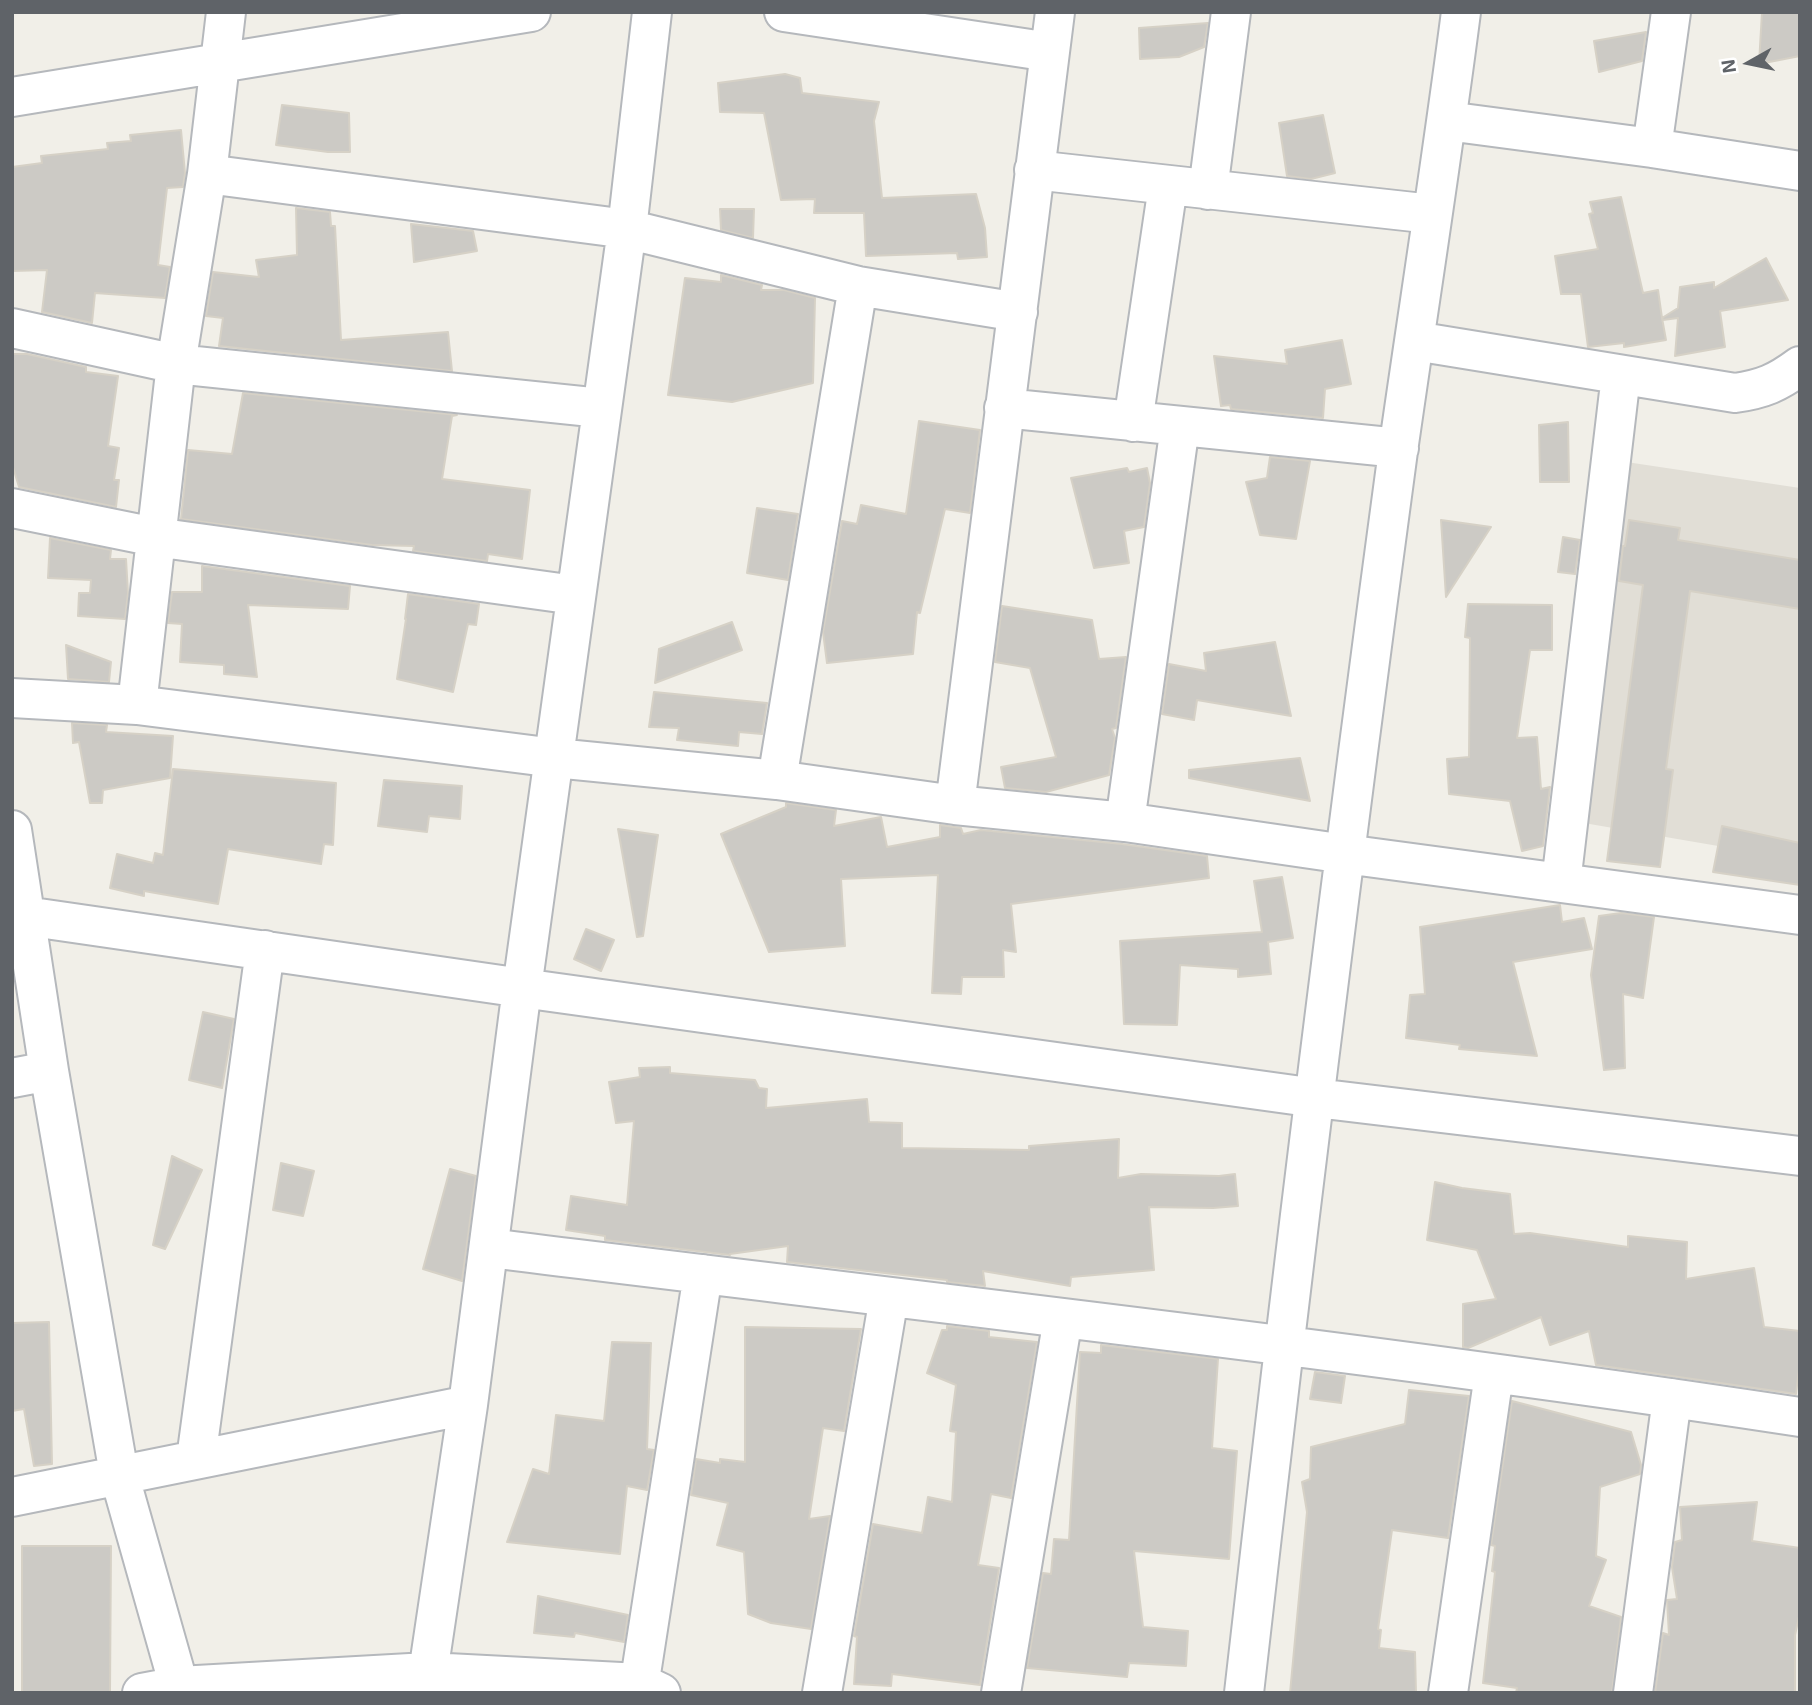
<!DOCTYPE html>
<style>
body{margin:0}
#map{position:relative;width:1812px;height:1705px;overflow:hidden;background:#f1efe8;font-family:"Exo 2",sans-serif}
canvas{display:block}
.frame{position:absolute;inset:0;border:14px solid #5f6368;pointer-events:none}
.north{position:absolute;left:1714px;top:28px;width:70px;height:70px;-webkit-text-stroke:5px #fff;paint-order:stroke;rotate:261deg;font-size:19px;font-weight:700;line-height:28px;text-align:center;color:#5f6368}
.north::after{content:'';display:block;margin:auto;width:24px;height:32px;background:#5f6368;clip-path:polygon(50% 0,100% 100%,50% 72%,0 100%)}
</style>
<div id="map">
<canvas width="1812" height="1705"></canvas>
<div class="frame"></div>
<div class="north">N</div>
</div>
<script>
const c = document.querySelector('canvas').getContext('2d');
c.lineJoin = 'round';
function fill(path, color) {
  c.fillStyle = color;
  c.fill(path, 'evenodd');
}
function stroke(path, color, width, dash) {
  c.strokeStyle = color;
  c.lineWidth = width;
  c.lineCap = dash ? 'butt' : 'round';
  c.setLineDash(dash || []);
  c.stroke(path);
}
fill(new Path2D(`
 M1613 460 1800 488V860L1578 822Z`), '#e1ded6');
const building = new Path2D(`
 M1762 12H1800V56L1759 64Z
 M1208 23 1204 47 1179 57 1140 59 1139 28Z
 M1646 32 1642 61 1599 72 1594 41Z
 M785 74 800 78 802 93 879 102 874 121 882 198 976 194 985 228 987 257 958 259 957 253 866 256 864 213H814L815 199 781 200 764 113 720 112 718 83Z
 M282 105 349 113 350 152H328L276 145Z
 M1323 115 1335 173 1311 179 1287 176 1279 123Z
 M181 130 185 173 183 187 167 188 158 265 170 267 165 298 95 293 92 323 42 312 47 270 12 271V167L42 163 41 156 108 149 107 143 131 141 130 135Z
 M1621 197 1643 293 1658 290 1662 318 1678 308 1680 287 1714 282V288L1766 258 1788 300 1720 311 1725 347 1675 356 1678 318 1663 320 1662 318 1666 340 1624 347V343L1588 347 1581 294H1561L1555 256 1598 249 1589 214 1593 213 1590 202Z
 M296 208 330 212 331 226H335L341 340 448 332 452 371 219 346 223 318 206 316 213 272 259 277 256 260 297 255Z
 M720 209H754L753 238 721 230Z
 M411 224 473 231 477 251 414 262Z
 M721 275 762 285 761 290H784L815 298 813 383 732 402 668 395 685 278 721 282Z
 M1342 340 1351 384 1325 389 1323 418 1231 409 1230 405 1221 406 1214 356 1287 364 1285 350Z
 M12 354H27L86 367V372L118 376 108 446 119 448 114 480H119L116 507 19 487 12 464Z
 M243 393 457 415 452 416 442 479 530 490 522 559 488 554 487 561 413 551 414 546 372 545 181 519 188 450 232 454Z
 M919 421 980 430 970 513 945 509 920 613 917 612 913 654 827 663 823 632 842 521 857 524 861 505 906 514Z
 M1568 422 1569 482H1540L1539 425Z
 M1270 457 1310 461 1296 539 1260 535 1246 482 1267 478Z
 M1127 468 1129 472 1147 468 1150 483 1144 527 1124 531 1129 563 1094 568 1071 478Z
 M757 508 798 514 788 580 747 573Z
 M1441 520 1491 527 1446 597Z
 M1629 520 1680 528 1678 540 1800 560V609L1690 591 1666 769 1673 770 1660 867 1607 861 1643 585 1619 581 1623 546H1625Z
 M1563 537 1580 540 1575 574 1558 572Z
 M50 538 111 550 110 559H126L128 593 125 619 78 616 79 593H90L91 580 48 578Z
 M202 566 350 586 348 609 248 605 257 677 224 674V665L180 662 182 624 168 623 172 592H202Z
 M408 594 479 604 476 625 468 624 453 692 397 679 406 619H405Z
 M1468 604 1552 605V650H1530L1517 738 1537 737 1541 789 1550 787 1543 846 1522 851 1510 801 1449 794 1447 759 1469 757 1470 638 1465 637Z
 M1002 606 1092 620 1099 659 1126 657 1116 728 1112 729 1115 738 1109 775 1046 792 1005 788 1001 767 1056 757 1030 668 995 662Z
 M732 622 742 650 655 683 659 649Z
 M1275 642 1291 716 1197 700 1194 720 1162 714 1169 664 1206 671 1204 653Z
 M66 645 111 662 109 682 68 679Z
 M654 692 767 703 762 734 739 732 738 746 677 740 679 728 649 727Z
 M72 723 107 725 106 732 173 736 170 778 103 790 102 803H90L79 742 73 743Z
 M1300 758 1310 801 1189 778V770Z
 M173 769 336 783 333 845 324 844 321 864 228 849 218 904 144 891V896L110 888 117 854 153 863 155 853 163 855Z
 M384 780 462 786 460 819 429 816 427 832 378 826Z
 M786 803 836 810 834 826 881 817 887 847 940 837V825L961 828 963 834 981 830 1122 844 1207 856 1209 878 1011 904 1016 952 1003 950 1004 977H962L961 994 932 993 938 875 841 879 845 946 769 952 721 834 786 807Z
 M1722 826 1800 843V885L1713 872Z
 M618 829 658 835 643 936 637 937Z
 M1282 877 1293 938 1268 942 1271 974 1238 977V969L1180 965 1177 1025 1124 1024 1120 941 1262 932 1254 881Z
 M1560 905 1562 922 1584 918 1592 949 1513 962 1537 1056 1459 1049 1460 1045 1406 1038 1410 995 1425 994 1420 927Z
 M1621 913 1654 917 1643 998 1623 994 1625 1068 1604 1070 1591 975 1599 916Z
 M586 929 614 940 601 971 574 959Z
 M203 1012 234 1019 222 1088 189 1080Z
 M670 1067V1073L755 1080 759 1088 767 1089 766 1108 867 1099 869 1122 902 1123V1148L1029 1150V1146L1119 1139 1118 1178 1141 1174 1219 1176 1235 1174 1238 1206 1213 1208 1149 1207 1154 1270 1071 1277 1070 1286 983 1271 985 1286 947 1282V1280L787 1262 788 1246 730 1254V1255L605 1240V1236L566 1230 571 1196 627 1205 634 1121 616 1123 609 1082 640 1077 639 1068Z
 M172 1156 202 1170 165 1249 153 1245Z
 M281 1163 314 1171 303 1216 273 1210Z
 M450 1169 476 1176 462 1281 423 1269Z
 M1435 1182 1462 1188 1510 1194 1514 1234 1530 1233 1628 1247V1236L1687 1242 1686 1279 1754 1268 1764 1327 1800 1331V1361L1796 1394 1596 1365 1589 1331 1550 1345 1541 1317 1468 1348 1463 1347V1304L1496 1299 1477 1250 1427 1240Z
 M49 1322 52 1464 34 1466 24 1409 12 1411V1323Z
 M947 1326 989 1331V1337L1037 1342 1011 1498 991 1494 978 1565 999 1568 980 1685 892 1674 891 1686 854 1684 857 1637 854 1636 873 1524 922 1533 928 1497 952 1502 956 1432 950 1431 956 1385 927 1373 942 1330H947Z
 M745 1327 861 1329 844 1431 823 1428 809 1519 830 1516 811 1629 771 1623 748 1614 744 1552 717 1545 728 1503 691 1495 696 1459 720 1463V1459L745 1462Z
 M612 1342 651 1343 647 1449 654 1450 647 1490 627 1486 620 1554 507 1542 533 1469 549 1474 556 1415 604 1421Z
 M1101 1345 1218 1359 1212 1448 1237 1451 1229 1559 1134 1551 1143 1627 1188 1631 1186 1666 1129 1663 1127 1677 1027 1668 1043 1573 1051 1574 1054 1539 1069 1540 1080 1352 1101 1353Z
 M1315 1372 1345 1376 1341 1403 1310 1399Z
 M1409 1390 1469 1396 1448 1538 1392 1530 1378 1629 1381 1630 1379 1648 1415 1652 1416 1693H1290L1307 1512 1302 1482 1310 1479 1311 1447 1405 1424Z
 M1512 1401 1631 1432 1641 1465 1640 1474 1600 1487 1596 1556 1606 1560 1589 1606 1621 1617 1612 1693H1516L1517 1688 1483 1683 1495 1572 1492 1571 1495 1546 1491 1545Z
 M1757 1502 1752 1541 1800 1548V1612L1795 1635V1693H1655L1663 1633 1669 1635 1667 1600 1677 1599 1672 1567 1675 1542 1682 1540 1680 1507Z
 M22 1546H111L110 1693H22Z
 M538 1596 628 1615 624 1642 575 1633 574 1637 534 1633Z`);
fill(building, '#cccac5');
stroke(building, '#d6d1c6', 2);
const minor = new Path2D(`
 M784 12 1050 52
 M12 97 531 12
 M1447 121 1652 148 1800 171
 M1652 148 1671 12
 M1034 170 1432 214
 M207 174 627 229 858 286 1018 312
 M1208 190 1231 12
 M12 328 176 364 601 408
 M1415 341 1735 393C1763 389 1777 383 1800 366
 M1004 408 1399 448
 M1133 422 1168 186
 M12 508 155 537 575 595
 M12 698 137 705 555 758 777 780 955 805 1125 822 1345 854 1800 915
 M137 705 176 364 207 174 226 12
 M777 780 858 286
 M955 805 1055 12
 M1125 822 1180 426
 M12 830 49 1071 119 1474 179 1686
 M1561 883 1621 375
 M25 916 522 988 1316 1098 1800 1156
 M12 1078 49 1071
 M489 1248C926 1302 1364 1351 1800 1417
 M196 1459 265 950
 M12 1497 468 1405
 M142 1693 179 1686 428 1672 640 1683 661 1693
 M425 1693 468 1405 522 988 627 229 652 12
 M638 1693 703 1274
 M822 1693 889 1297
 M1001 1693 1063 1318
 M1244 1693C1291 1278 1342 864 1398 451 1419 304 1442 159 1461 12
 M1448 1693 1494 1374
 M1633 1693 1672 1398`);
stroke(minor, '#b5b8bc', 42);
stroke(minor, '#fff', 38);
</script>
